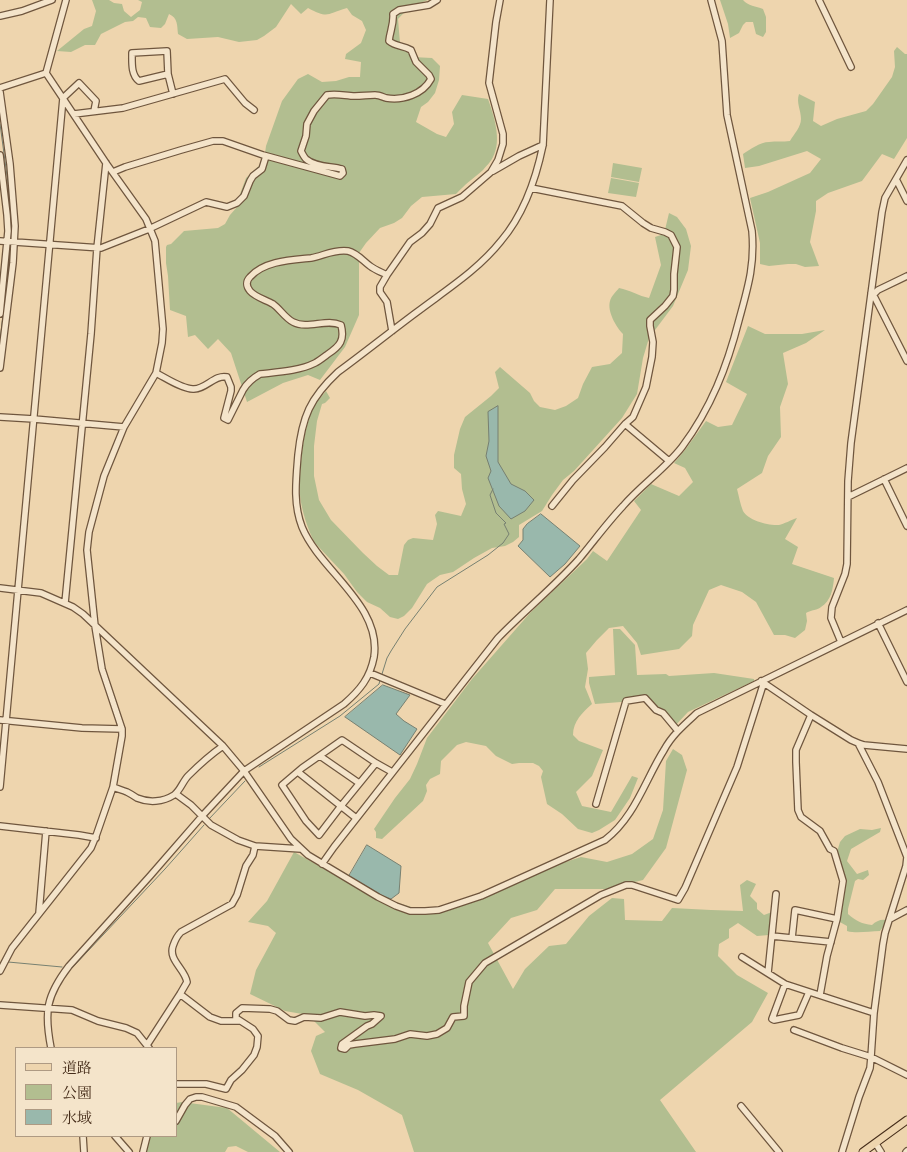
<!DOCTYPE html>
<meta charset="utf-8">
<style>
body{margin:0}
#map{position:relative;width:907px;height:1152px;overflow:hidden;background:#eed5ae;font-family:"IM FELL Double Pica","Noto Serif JP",serif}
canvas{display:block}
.legend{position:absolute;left:15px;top:1047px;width:162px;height:90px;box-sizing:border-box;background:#f4e4ca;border:1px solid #ae9a83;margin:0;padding:6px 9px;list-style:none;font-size:15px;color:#452c19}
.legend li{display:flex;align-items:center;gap:10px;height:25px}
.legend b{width:25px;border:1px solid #ae9a83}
</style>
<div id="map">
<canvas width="907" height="1152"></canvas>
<ul class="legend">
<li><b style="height:6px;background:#eed5ae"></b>道路</li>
<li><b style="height:14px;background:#b2be90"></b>公園</li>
<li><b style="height:14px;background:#99b8ac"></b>水域</li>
</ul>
</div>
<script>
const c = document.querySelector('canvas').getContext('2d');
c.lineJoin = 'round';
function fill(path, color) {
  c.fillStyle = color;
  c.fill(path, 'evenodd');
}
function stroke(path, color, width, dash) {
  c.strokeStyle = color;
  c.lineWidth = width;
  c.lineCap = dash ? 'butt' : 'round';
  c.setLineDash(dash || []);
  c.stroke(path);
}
fill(new Path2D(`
 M92 0H109L114 3 122 4 124 11 131 17 140 10 142 2 138 0H428C414 5 408 8 398 19L400 43 412 57 432 58 440 66 439 80 435 93 428 102 421 107 416 122 437 134 446 137 454 124 452 112 462 95 488 99C494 116 502 140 493 157 491 162 486 166 483 170 474 178 465 184 456 194L422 197 411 206 402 218 394 223 380 228 366 243 359 253V315L345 347 320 380 308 375 283 383 247 402 231 353 218 339 208 349 195 335 188 337 186 316 170 310 168 276 166 263V247L167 245 171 244 184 231 218 228 225 224 230 215 237 207 240 194 246 178 264 161 266 146 282 101 298 79 308 74 322 82 336 81 349 77H360L361 62 345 59 346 54 361 43 366 30 362 21 352 15 347 8C326 14 329 19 308 8L301 14 291 4 276 27 264 36 257 40 239 42 218 37 187 39 178 34C177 25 178 18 169 14L165 24 161 28 150 27 146 18 138 17 133 21 125 22 101 34 95 45H85L71 52 57 51 84 29 92 26 96 11Z
 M720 0H743C748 6 756 6 763 9L766 17V32L763 37 756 34 753 22H746L743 25 739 33 730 38 728 24Z
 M897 47 905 54H907V138L894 159 882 154 862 181 828 193 816 201V211L810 242 819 266 805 267 796 264H788L769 266 760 264V243L750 198 768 192 810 173 821 159 807 151 759 166 745 168 743 154C751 149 760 142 769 142 776 141 783 142 790 141 794 134 801 127 801 119 801 110 796 103 799 94L815 102 813 121 821 126 837 119 866 111 873 104 892 77 895 67 894 51Z
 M613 163 642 168 639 182 611 177Z
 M611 178 639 183 636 197 608 193Z
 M669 213 677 217 686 229 691 246 688 270 673 306 649 338 643 358 637 394 622 418 574 471 563 480 552 495 542 511 519 525V537L513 542 505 546 492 548 474 558 453 572 440 575 427 584 412 608 404 616 398 619 390 617 380 608 367 602 357 592 344 574 315 543C308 531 301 508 300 495 299 470 303 428 314 406 317 401 322 396 326 391L330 398 325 403 322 404 317 421 314 446V476L319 500 331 520 363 553 377 566 389 575H398L404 545 408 540 413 538 433 540 437 524 435 515 438 511 461 516 466 504 462 489 461 474 454 468V455L460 429 465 417 491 396 499 388 495 372 500 367 530 393 534 401 540 407 555 410 566 406 578 398 583 384 592 367 610 364 622 353 623 334C616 327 607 311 610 301 611 296 617 291 619 288 630 290 639 296 649 298L661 265 655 237 664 234Z
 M748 326 765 334H802L825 330 806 343 783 353 788 384 780 407 781 437 768 456 762 473 737 489C739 496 740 504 743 511 748 520 768 526 779 525 784 524 791 520 797 518L785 539 798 547 792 564 834 578C833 589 831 601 821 607 818 610 811 610 806 613L807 621 805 630 795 638 785 635H774L756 602 742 592 721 585 709 590 693 625 692 636 679 649 641 655 637 643 623 626 609 628 597 640 586 653 588 669 585 687 592 704C583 712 573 721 573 735L579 741 603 750 592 776 576 792 582 806 611 812 632 776 638 778 630 798 615 820 599 830 592 833 578 829 562 814 547 804 541 777 543 771 539 766 533 763H519L512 764 496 756 486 746 466 742 457 745 441 761 440 774 430 779 426 785 427 791 423 801 382 839 376 838V832L374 829 395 798 410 779 417 764 427 738 472 679 530 613 587 559 593 551 607 561 641 510 634 501 651 484 679 496 693 482 685 468 674 463 685 450 706 421 718 427 732 425 747 394 726 382Z
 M613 629H620L635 645 637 675 666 674 669 676 714 673 754 679V681L688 712 673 728 662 713 647 700 595 704 589 683V677L615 675Z
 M673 749 682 755 687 770 666 848 643 880 606 889H555L537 910 511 918 488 943 513 989 525 969 549 946 566 944 589 916 612 898 624 899 625 920 662 921 672 908 711 910 743 911 740 885 747 880 756 884 750 896 757 903V909L764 915 772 912 769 935 757 936 738 923 729 929V938L719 944 718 956 737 975 768 993 752 1022 660 1100 696 1152H414L402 1115 358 1090 320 1074 311 1051 316 1036 325 1032 308 1015 285 1011 250 994 256 970 276 933 268 926 248 922 267 901 294 852 337 876 378 897 425 911 468 901 525 875 581 857 607 862 632 854 653 839 663 810 666 761Z
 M881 828 880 832 851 849 847 861 857 874 868 870 869 875 863 880 858 879 855 881 848 909V914C856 921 862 924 872 925 876 921 881 919 886 920L883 927 880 931C869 931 857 934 847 931V926L838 921 845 875 837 852 840 842 845 836 860 829 872 830Z
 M182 1102 227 1108 280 1152H248L236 1146 228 1147 225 1152H145L150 1136H176V1103Z`), '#b2be90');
const water = new Path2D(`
 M498 406V462L511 484 525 491 534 500 525 511 511 519 499 506 488 478 491 471 486 456 489 441 488 412Z
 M541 514 580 546 565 564 550 577 518 546 523 540V529L527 524Z
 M383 685 410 695 396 714 404 721 417 729 400 755 345 717Z
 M367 845 401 866 399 893 391 899 381 895 349 876Z`);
fill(water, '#99b8ac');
stroke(water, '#778071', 1);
stroke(new Path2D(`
 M0 124 10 198
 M11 240 12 221
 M0 341 11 244
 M382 674 387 658 391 651 405 629 437 587 488 555 503 543 509 534 504 524 506 523 496 513 490 495 493 489
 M259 767 340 716 379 684 380 680
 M209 819 245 781
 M8 962 62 967
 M72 968 165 869 204 825`), '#778071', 1);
const minor = new Path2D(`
 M66 0 46 73 106 163 146 219 155 241 163 329 162 343 156 373 124 427 104 476 89 532 87 550 95 626 102 669 122 729V736L113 787
 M819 0 851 67
 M0 16 22 11 52 0
 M168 74 139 81C131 75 132 63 132 53L167 51 168 74 173 94
 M0 88 46 73
 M0 92 10 164 15 226 13 263 0 368
 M74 114 123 108 225 79 245 103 254 110
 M0 155 7 215 8 231 0 314
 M493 171 519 156 543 145
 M113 172 125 167 181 150 213 141H223L263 155 340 176 343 173 342 169C331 166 315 167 306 159 305 158 302 153 301 151L306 136 307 124 314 111 327 95C337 93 346 96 355 96 362 96 368 95 375 95 379 95 383 97 386 98 403 101 423 94 431 79L429 75 416 62 411 50C403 45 396 47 389 41 390 31 394 24 393 14L399 10 429 5 437 0
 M896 179 907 201
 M531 188 622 206 643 223 651 228 665 232 671 235 677 247 674 274V290L673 296 665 306 650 320V326L653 342 652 357 646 387 633 417 625 424 605 447 573 480 552 506
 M0 241 101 248 149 229 206 202 227 207 237 203 244 196 250 181 253 176 262 169 266 156
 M907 276 878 290 874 294 871 293 875 298 907 361
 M392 331 387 302 380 292V287L387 275 410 242 422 233 430 224 438 208 462 197 491 172 498 160 503 144V134L489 83 496 22 500 0
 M156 373C166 378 182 389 193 389 205 390 215 374 227 377L231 387V391L224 418 228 420 243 390C247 383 253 378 260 374 278 372 299 371 315 363 319 361 324 357 328 354 340 346 345 340 341 325 326 318 308 330 293 322 285 318 280 309 273 304 266 300 255 297 250 291 246 286 246 281 250 277 264 261 291 260 311 258 323 256 334 249 348 251 357 253 363 261 370 266 375 270 381 272 387 275
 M0 417 34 419 124 427
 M625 424 669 461
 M884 479 907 526
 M848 497 907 468
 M0 588 41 593 73 607 83 614 223 746 244 771 291 839 308 855 378 897 396 906 410 911H425L439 910 481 896 605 840C635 817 645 780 664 750 672 735 685 724 697 713L907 610
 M65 603 91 334 97 248 106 163
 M878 623 907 682
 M841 642 831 618 832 607 845 574 847 564 848 481 851 443 882 212 885 198 907 160
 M370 673 445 704
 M761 681 811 715 851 740 858 743 878 782 907 857 906 866 885 933 883 944 874 1013 871 1057 842 1048 794 1030
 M811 715 796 750V762L798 810 801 817 820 831 830 849 834 851 843 881 837 919 827 956 820 995
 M0 720 82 728 122 729
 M858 743 864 745 907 749
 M320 756 359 783
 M376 763 341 806 319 835 306 821 282 785 302 768 342 740 376 763 392 772
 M298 772 356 818
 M0 787 63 98 79 83 96 101 94 111
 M176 794 191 805 211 825 238 840 255 846 301 849
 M596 804 626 701 645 698 656 710 663 713 678 731
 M0 826 79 835 96 838
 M322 864 334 847 498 638C524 611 554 587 579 559 594 541 607 523 623 506 641 485 665 469 682 447 711 408 727 367 739 320 748 287 755 265 752 231L727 115 722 41 711 0
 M39 913 46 831
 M890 919 907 910
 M772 936 831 942
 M792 938 795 910 837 919
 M742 957 785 984 874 1013
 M0 971 12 948 91 848 96 836 113 787C118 789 122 790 127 792 131 794 134 796 137 798 149 803 163 802 174 795 180 791 183 781 188 776 199 765 210 755 223 746
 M768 973 776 894
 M785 984 772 1019 774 1020 799 1015 809 992
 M180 994 210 1017 221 1021H240
 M0 1005 72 1010 98 1021 126 1028 137 1033 149 1048
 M147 1045 180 994 187 982C185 969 168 960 173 946 175 940 177 936 181 932L232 904 237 895 246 866 253 855 255 846
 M51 1048C44 1012 46 996 69 966L150 876 203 815 244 771 344 704C360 690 370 678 374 657 382 605 320 571 302 527 293 504 296 480 298 455 302 417 310 398 338 372 364 353 390 332 417 312 446 290 478 270 501 241 524 214 536 179 543 145L550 0
 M176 1084H206L226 1089 231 1080 242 1070 254 1055 257 1047 258 1036 253 1029 236 1018V1013L242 1008 270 1009 277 1011 289 1020 295 1021 304 1017 321 1018 340 1012 365 1016 374 1015 381 1016 372 1024 367 1026 342 1044 341 1048 345 1049 349 1045 355 1044 395 1039 410 1034 427 1036 437 1034 447 1028 453 1017 464 1016V1006L469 982 485 963 601 895 626 885H632L678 900 685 888 737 767 763 685 761 681
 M741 1106 779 1152
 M176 1121 185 1105 190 1099 196 1097H202L236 1107 275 1136 289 1152
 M83 1136 84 1152
 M115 1136 129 1152
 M876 1144 881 1152
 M143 1152 147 1136
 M842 1152 859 1097 870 1068 871 1057 907 1075
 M906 1152 907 1151`);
const major = new Path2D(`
 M863 1152 907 1120`);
stroke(minor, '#6f563e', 8);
stroke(major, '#452c19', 9);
stroke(minor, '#f4e4ca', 5.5);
stroke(major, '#eed5ae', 7);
</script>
